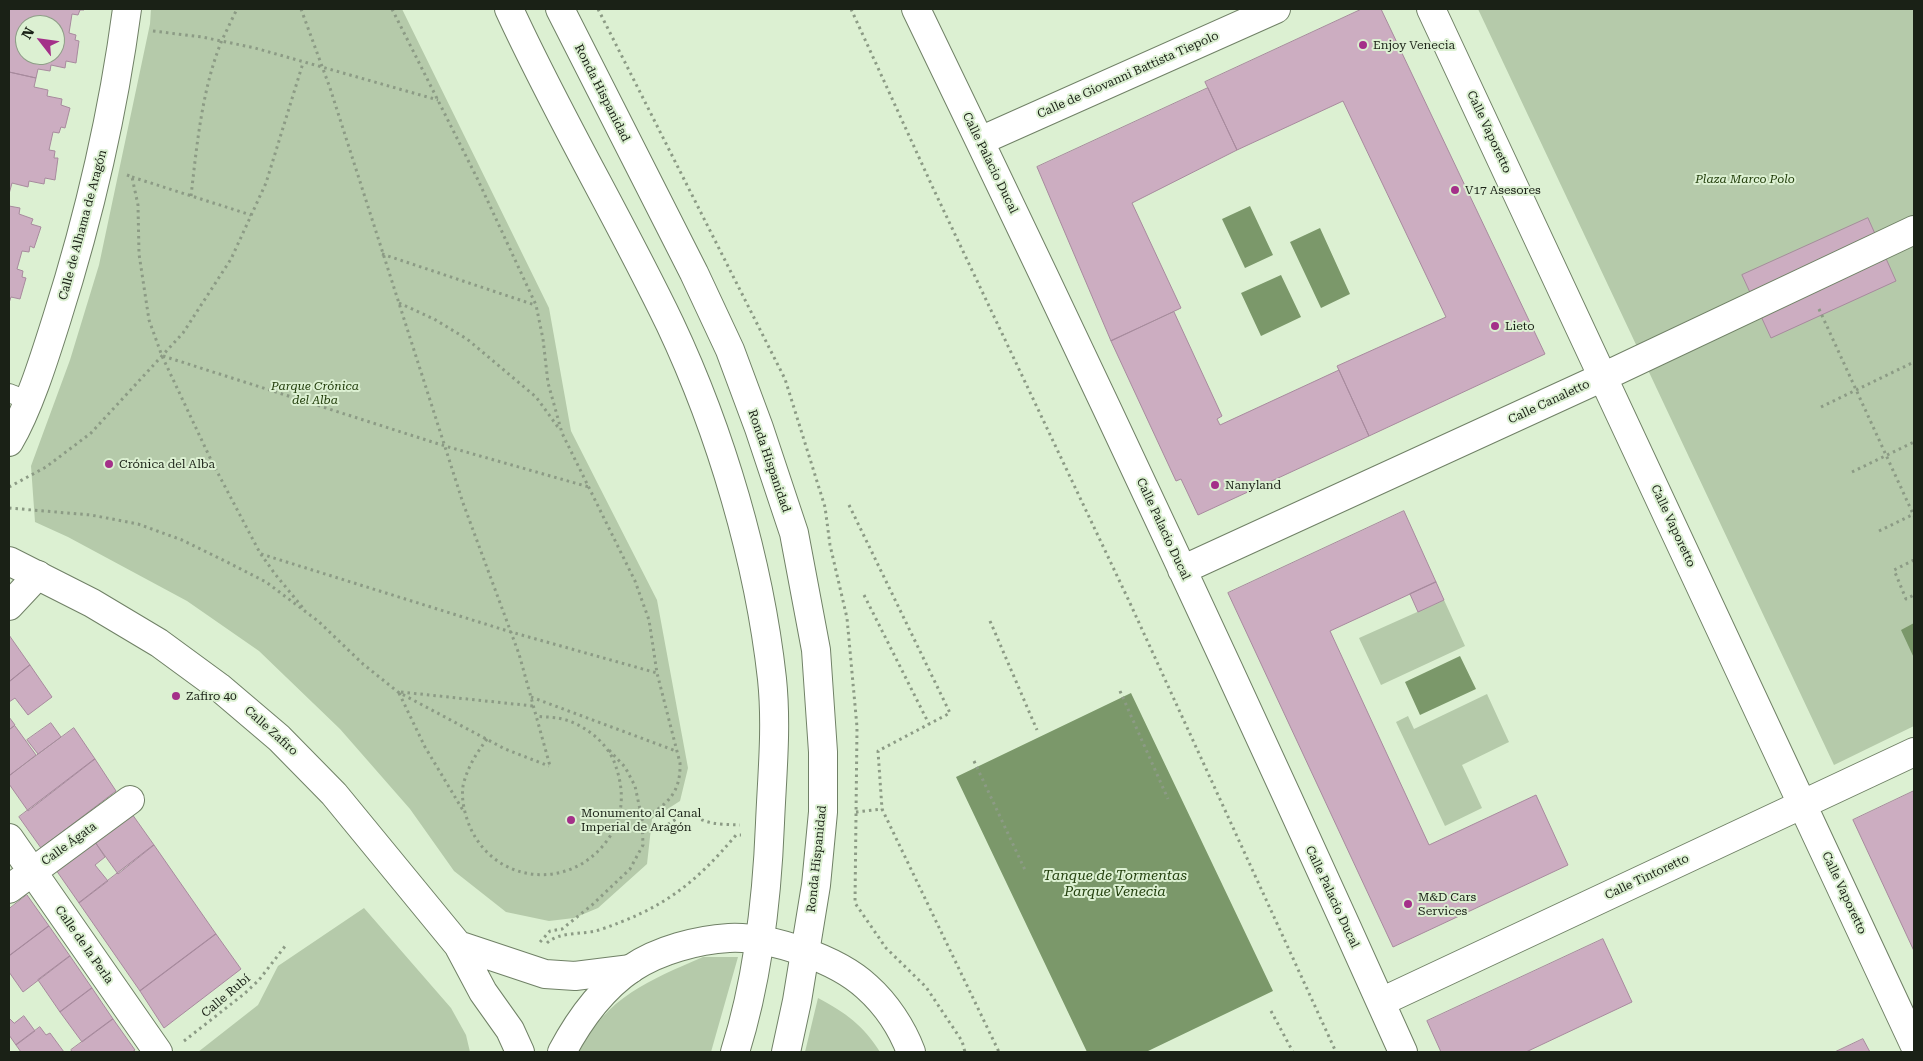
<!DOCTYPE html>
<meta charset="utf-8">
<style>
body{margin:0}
#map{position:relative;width:1923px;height:1061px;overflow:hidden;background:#dcf0d2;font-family:"Roboto Serif",serif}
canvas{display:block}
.frame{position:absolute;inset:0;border:10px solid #1a2116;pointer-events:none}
.north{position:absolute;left:15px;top:15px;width:50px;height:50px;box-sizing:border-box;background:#dcf0d2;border:1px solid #8e9d87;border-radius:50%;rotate:300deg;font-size:14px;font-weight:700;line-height:20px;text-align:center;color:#1a2116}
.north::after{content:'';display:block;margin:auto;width:18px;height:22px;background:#a43089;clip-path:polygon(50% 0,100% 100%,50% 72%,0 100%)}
</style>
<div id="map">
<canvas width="1923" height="1061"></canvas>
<div class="frame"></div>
<div class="north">N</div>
</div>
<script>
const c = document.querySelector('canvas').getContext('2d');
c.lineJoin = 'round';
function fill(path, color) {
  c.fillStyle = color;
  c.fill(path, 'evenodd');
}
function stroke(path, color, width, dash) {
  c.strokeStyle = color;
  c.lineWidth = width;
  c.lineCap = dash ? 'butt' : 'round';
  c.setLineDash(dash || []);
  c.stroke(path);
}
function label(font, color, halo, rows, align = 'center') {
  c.font = font + ' "Roboto Serif",serif';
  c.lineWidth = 4;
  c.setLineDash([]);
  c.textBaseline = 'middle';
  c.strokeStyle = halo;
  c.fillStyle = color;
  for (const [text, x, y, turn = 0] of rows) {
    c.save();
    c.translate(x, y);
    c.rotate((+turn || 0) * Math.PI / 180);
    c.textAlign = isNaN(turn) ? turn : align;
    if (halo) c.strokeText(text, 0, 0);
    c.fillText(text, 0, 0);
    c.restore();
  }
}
fill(new Path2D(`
 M151 9H402L549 308 571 431 657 600 688 768 680 801 652 819 647 864 598 908 574 918 549 921 506 912 454 871 410 809 340 729 259 651 187 601 68 537 35 522 31 466 70 360 99 265 150 24Z
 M1478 9H1914V726L1834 765Z
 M1444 600 1465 646 1381 685 1359 638Z
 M1487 694 1509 742 1462 765 1482 808 1445 826 1396 722 1408 716 1414 729Z
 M364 908 451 1008 466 1035 470 1052H198L258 1005 278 966Z
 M703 957H738L711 1052H579C606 997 650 980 703 957Z
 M818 998C846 1013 863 1025 880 1052H805Z`), '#b5caaa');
fill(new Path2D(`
 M1250 206 1273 255 1245 268 1222 219Z
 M1320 228 1350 294 1321 308 1290 242Z
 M1281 275 1301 317 1261 336 1241 293Z
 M1914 623V658L1901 630Z
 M1460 656 1476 689 1420 715 1405 682Z
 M1131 693 1273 991 1146 1052H1087L956 777Z`), '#7b986a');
const building = new Path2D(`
 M9 9H84V10H80L78 15 72 14 69 33 76 35 75 40 79 41 76 63 66 61 65 68 51 65 50 71 38 69 36 78 9 72ZM25 25H55V55H25Z
 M1362 9H1381L1545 354 1369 436 1337 366 1446 317 1343 101 1237 150 1205 82Z
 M9 72 36 78 34 87 48 90 47 96 62 99 61 105 70 108 65 128 61 127 59 133 53 132 49 150 55 151 54 158H58L55 180 45 178 44 184 29 181 28 187 12 183 9 194Z
 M1208 88 1237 150 1132 203 1181 308 1111 341 1037 167Z
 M9 206 20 208 19 214 33 219 31 224 41 227 34 248 30 246 29 252 22 251 17 269 23 271 22 277 26 278 20 299 11 297 9 303Z
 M1868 218 1896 281 1771 338 1742 275Z
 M1174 312 1222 416 1217 419 1220 425 1339 370 1369 436 1198 515 1181 479 1176 481 1111 341Z
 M1404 511 1436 582 1330 631 1429 845 1536 795 1568 865 1393 947 1228 593Z
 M1436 582 1444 600 1418 612 1410 594Z
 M9 635 30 665 9 682Z
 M30 665 52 697 28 715 15 698 9 702V682Z
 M9 717 15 725 9 730Z
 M51 723 61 737 38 754 27 740Z
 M15 726 36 755 9 776V730Z
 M74 728 95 759 28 811 9 784V776Z
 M95 759 116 791 41 848 19 817Z
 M1914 791V951L1853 820Z
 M132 814 154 845 118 874 95 842Z
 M95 842 105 857 95 865 108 881 79 903 56 870Z
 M154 845 216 934 140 991 79 903Z
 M27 895 49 926 9 956V909Z
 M49 926 70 956 23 992 9 972V956Z
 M216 934 241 969 164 1028 140 991Z
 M1603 939 1632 1002 1526 1052H1441L1427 1021Z
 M70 956 92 988 60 1012 38 980Z
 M92 988 113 1019 82 1042 60 1012Z
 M24 1016 35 1031 16 1045 9 1035V1018L14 1023Z
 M113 1019 135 1050 132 1052H72L71 1050Z
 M40 1027 46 1035 50 1033 64 1052H21L16 1045Z
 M1863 1039 1870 1052H1835Z`);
fill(building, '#ccadc1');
stroke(building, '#a78a9d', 1);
const lane = new Path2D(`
 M9 393 27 400`);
const street = new Path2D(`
 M916 9C1083 354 1246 702 1403 1052
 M1431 9 1914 1044
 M980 141 1276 9
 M1182 570 1603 377 1914 230
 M9 606 38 575
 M9 838 158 1052
 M9 889 130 800
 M1381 1002 1914 752`);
const secondary = new Path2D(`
 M9 442C29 408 45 356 57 318 89 217 113 114 127 9
 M9 561 92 603 159 643 219 687 279 738 334 794 458 945 483 992 510 1030 520 1052
 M458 945 545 974 575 976 631 969`);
const primary = new Path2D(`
 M562 1052C579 1020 601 989 632 968 659 950 697 940 729 938 770 936 837 959 867 987 886 1004 902 1028 911 1052`);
const highway = new Path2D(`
 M509 9C558 116 619 218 670 324 721 432 759 561 772 679 777 727 772 775 770 823 767 900 758 979 735 1052
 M560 9 694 273 730 350 759 428 794 533 816 650 823 752V812L816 885 797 1001 786 1052`);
stroke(lane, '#708166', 20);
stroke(street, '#708166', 30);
stroke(secondary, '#708166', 30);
stroke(primary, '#708166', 30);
stroke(highway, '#708166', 30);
stroke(new Path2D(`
 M301 9 330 88 463 503 519 654 550 766
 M392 9 477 178 536 305 543 339 548 383 562 433 635 581 649 620 657 673 680 763C681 793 667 805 642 819
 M598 9 785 379 825 507 830 545 847 618 857 727 855 903 886 948 926 987 962 1041 965 1052
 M851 9 933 188 1129 601 1336 1052
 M153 31 202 37 255 48 438 100
 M127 175 132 177 138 205 139 254 149 320 162 356 212 462 260 553 275 574 303 608
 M132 177 251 215
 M191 196C197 144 202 89 222 40 227 30 232 19 237 9
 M382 254 535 305
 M399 303 434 319 467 339 536 397 560 430
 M1819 309 1914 516
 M163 356 445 446 589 487
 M1821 407 1914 362
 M1852 472 1914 442
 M9 487 46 467 91 433 183 333 231 259 266 183 303 63
 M849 505 950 713 878 751 882 809 999 1052
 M9 508 91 515 138 524 182 540 227 562 266 582 318 621 363 664 398 692 505 749 549 766
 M1879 531 1914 514
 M261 554 511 632 657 673
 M1914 560 1894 570 1906 599 1914 595
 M864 595 929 724
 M990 621 1037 730
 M1120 691 1168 799
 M401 692 533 706
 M399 693 425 747 464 812
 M531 697 676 751
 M487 739C476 754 467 768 463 786 461 800 465 815 470 827 495 884 569 891 606 842 624 819 625 791 615 764 607 741 581 722 558 718 551 717 543 717 536 716
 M974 761 1025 870
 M856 812 882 809
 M643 832 667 825 687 812C708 825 717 824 740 825
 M540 942 550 931 562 929 592 905 630 869 643 845 642 819 635 786 625 767 608 749
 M547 943C560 931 583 935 599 930 662 909 694 885 736 835H741
 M1271 1011 1293 1052
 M184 1041 244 994 259 980 286 945`), '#8c9b85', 3, [2.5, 4]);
stroke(lane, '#fff', 18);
stroke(street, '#fff', 28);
stroke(secondary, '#fff', 28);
stroke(primary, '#fff', 28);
stroke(highway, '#fff', 28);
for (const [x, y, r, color] of [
 [1363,45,5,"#a43089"],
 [1455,190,5,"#a43089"],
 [1495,326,5,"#a43089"],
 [109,464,5,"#a43089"],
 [1215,485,5,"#a43089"],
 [176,696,5,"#a43089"],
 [571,820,5,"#a43089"],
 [1408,904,5,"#a43089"]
]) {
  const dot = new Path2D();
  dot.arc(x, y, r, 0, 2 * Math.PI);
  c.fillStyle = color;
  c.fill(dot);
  stroke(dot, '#dcf0d2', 2);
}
label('12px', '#1a2116', '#dcf0d2', [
 ["Enjoy Venecia",1373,45],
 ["V17 Asesores",1465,190],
 ["Lieto",1505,326],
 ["Crónica del Alba",119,464],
 ["Nanyland",1225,485],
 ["Zafiro 40",186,696],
 ["Monumento al Canal",581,813],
 ["Imperial de Aragón",581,827],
 ["M&D Cars",1418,897],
 ["Services",1418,911]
], 'left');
label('12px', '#1a2116', '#dcf0d2', [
 ["Calle de Giovanni Battista Tiepolo",1128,75,-24],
 ["Ronda Hispanidad",602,93,63],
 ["Calle Vaporetto",1489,132,65],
 ["Calle Palacio Ducal",990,163,64],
 ["Calle de Alhama de Aragón",83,225,-75],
 ["Calle Canaletto",1549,402,-25],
 ["Ronda Hispanidad",769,461,71],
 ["Calle Vaporetto",1673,526,65],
 ["Calle Palacio Ducal",1163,529,65],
 ["Calle Zafiro",271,731,42],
 ["Calle Ágata",69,844,-36],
 ["Ronda Hispanidad",817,859,-84],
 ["Calle Tintoretto",1647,877,-25],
 ["Calle Vaporetto",1844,893,65],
 ["Calle Palacio Ducal",1332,897,65],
 ["Calle de la Perla",84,945,55],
 ["Calle Rubí",226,996,-40]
]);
label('italic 12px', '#1d3906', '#dcf0d2', [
 ["Plaza Marco Polo",1745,179],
 ["Parque Crónica",315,386],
 ["del Alba",315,400]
]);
label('italic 14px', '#24410f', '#dcf0d2', [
 ["Tanque de Tormentas",1115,876],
 ["Parque Venecia",1115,892]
]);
</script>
